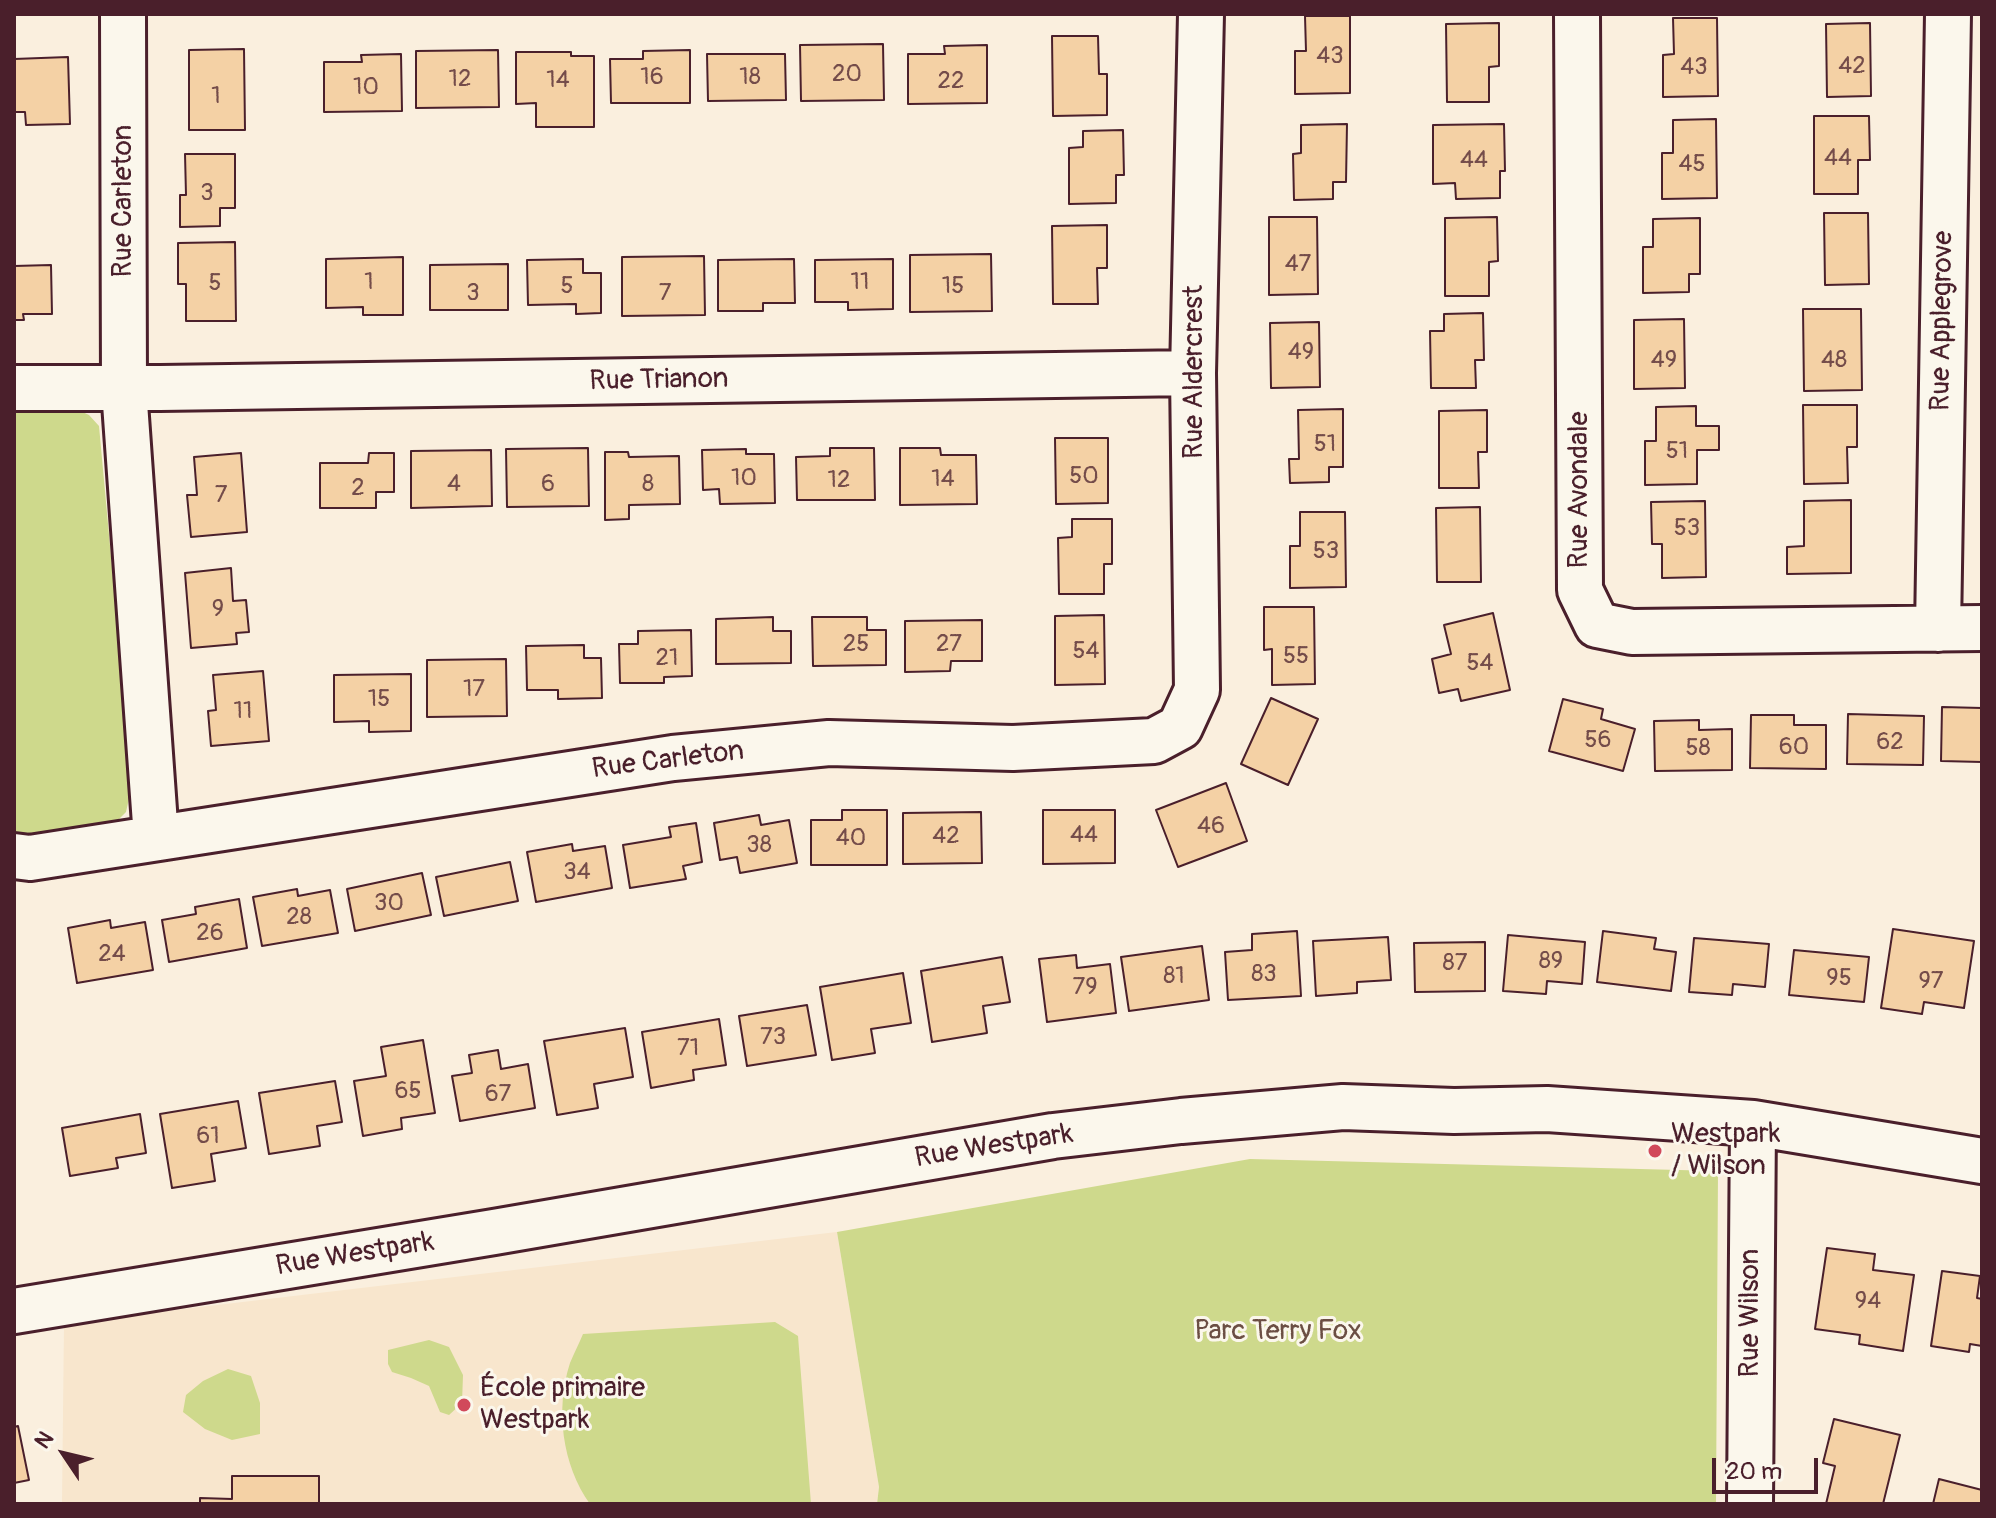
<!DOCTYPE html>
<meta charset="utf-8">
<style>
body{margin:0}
#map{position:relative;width:1996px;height:1518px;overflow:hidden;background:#faefde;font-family:Pangolin,sans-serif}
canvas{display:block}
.frame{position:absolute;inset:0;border:16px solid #4a1f2b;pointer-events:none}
.north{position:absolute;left:24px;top:1414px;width:80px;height:80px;-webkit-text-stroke:6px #fbf7ec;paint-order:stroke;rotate:305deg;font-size:22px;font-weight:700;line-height:32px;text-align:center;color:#4a1f2b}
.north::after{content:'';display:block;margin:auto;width:28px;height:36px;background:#4a1f2b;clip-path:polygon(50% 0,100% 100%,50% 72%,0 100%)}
.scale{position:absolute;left:1712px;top:1458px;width:106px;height:36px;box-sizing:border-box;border:4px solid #4a1f2b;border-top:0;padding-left:10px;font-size:24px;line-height:28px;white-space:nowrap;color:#4a1f2b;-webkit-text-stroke:6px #fbf7ec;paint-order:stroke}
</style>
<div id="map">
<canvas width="1996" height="1518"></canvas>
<div class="frame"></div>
<div class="north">N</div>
<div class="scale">20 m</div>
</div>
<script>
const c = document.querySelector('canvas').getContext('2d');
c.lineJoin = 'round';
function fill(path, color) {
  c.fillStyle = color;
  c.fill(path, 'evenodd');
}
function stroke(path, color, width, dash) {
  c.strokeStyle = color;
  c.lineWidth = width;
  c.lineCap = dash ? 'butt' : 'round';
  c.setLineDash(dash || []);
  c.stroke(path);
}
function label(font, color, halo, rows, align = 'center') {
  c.font = font + ' Pangolin,sans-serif';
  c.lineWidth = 6;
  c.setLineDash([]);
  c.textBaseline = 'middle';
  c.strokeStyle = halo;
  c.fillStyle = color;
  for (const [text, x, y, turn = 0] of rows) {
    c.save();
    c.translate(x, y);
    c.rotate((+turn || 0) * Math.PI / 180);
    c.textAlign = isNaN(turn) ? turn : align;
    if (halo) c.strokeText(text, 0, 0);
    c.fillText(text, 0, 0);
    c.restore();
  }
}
fill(new Path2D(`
 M837 1232 879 1487 877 1504H62L64 1323Z`), '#f8e6cd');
fill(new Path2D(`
 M14 406 74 408 89 415 99 426 132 785 126 812 112 826 26 837 14 832Z
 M1250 1159 1718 1171 1716 1504H877L879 1487 837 1232Z
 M775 1322 798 1336 811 1504H590C562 1465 555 1409 570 1363 574 1353 579 1344 583 1334Z
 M429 1340 449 1347 463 1375 462 1403 449 1415 440 1412 429 1386 411 1378 392 1372 388 1364V1350Z
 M228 1369 251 1376 260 1403V1434L232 1440 205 1429 183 1412 186 1395 203 1381Z`), '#ced98c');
const building = new Path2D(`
 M1305 16H1350V93L1295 94V51H1306Z
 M1673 18H1717L1718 96 1663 97V55L1674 54Z
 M1499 23V66L1489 67V102H1447L1446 24Z
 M1870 23 1871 96 1827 97 1826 24Z
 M1052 36H1098L1099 74H1107V115L1053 116Z
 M883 44 884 100 801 101 800 45Z
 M987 45V103L908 104V54H945L944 46Z
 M244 49 245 130H189V50Z
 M498 50 499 107 416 108V51Z
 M690 50V103H611L610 59H643V51Z
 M516 52H571V56H594V127H536V103L516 104Z
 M401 54 402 111 324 112V62H362L361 55Z
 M707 54H785L786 100 708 101Z
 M68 57 70 124 26 125 25 112H14V59Z
 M1814 116H1869L1870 160H1858V194H1814Z
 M1716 119 1717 198 1662 199V153H1673V120Z
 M1347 124 1346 182H1333V199L1294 200 1293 154 1301 153V125Z
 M1504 124 1505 171H1500V198L1456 199 1455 183 1433 184V125Z
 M1123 130 1124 175H1116V203L1069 204V148L1083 147V131Z
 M185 154H235V208H220V226L180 227V195H186Z
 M1824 213H1868L1869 284 1825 285Z
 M1269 217H1317L1318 294 1269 295Z
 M1497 217 1498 261 1489 262V296H1445V218Z
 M1700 218V274H1689V292L1643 293V247H1653V219Z
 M1107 225V268H1097L1098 304H1053L1052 226Z
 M235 242 236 321H186V284H178V243Z
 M991 254 992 311 910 312V255Z
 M704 256 705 315 622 316V257Z
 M403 257V315H363V307L326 308V259Z
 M583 259V273H601V313L576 314V304L528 305 527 260Z
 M794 259 795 303H763V311H718V260Z
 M893 259V309L848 310V302H815V260Z
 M508 264V310H430V265Z
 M51 265 52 314H23L24 320H14V266Z
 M1803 309H1861L1862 390 1804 391Z
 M1483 313 1484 360H1475L1476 388H1431L1430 331H1444V314Z
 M1684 319 1685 388 1634 389V320Z
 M1319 322 1320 387 1271 388 1270 323Z
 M1803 405H1857V447H1847L1848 483 1804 484Z
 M1696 406V426H1719V450H1697V484L1645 485V441H1656V407Z
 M1343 409V467H1329V482L1290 483 1289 459H1299L1298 410Z
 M1487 410V452H1478L1479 488H1439V411Z
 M1055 438H1108V503L1056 504Z
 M588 448 589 506 507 507 506 449Z
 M830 448H874L875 500H797L796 457 830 456Z
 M900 448H940L941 455H976L977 504 900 505Z
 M746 449V454H774L775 503 720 504 719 489 703 490 702 450Z
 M491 450 492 506 411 508V451Z
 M605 452H628L629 457 679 456 680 504 629 505V519L605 520Z
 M241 453 247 532 191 537 187 495H197L194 457Z
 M369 453H394V492H376V508H320V463H368Z
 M1851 500V573L1787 574V547L1804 546V501Z
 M1705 501 1706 577 1662 578V544H1652L1651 502Z
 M1480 507 1481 582H1437L1436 508Z
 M1300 512H1345L1346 587 1290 588V546H1300Z
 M1072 519H1112V564H1104V594H1059L1058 538 1072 537Z
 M231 568 233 601 246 600 249 632 236 633 237 644 191 648 185 573Z
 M1264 607H1314L1315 684 1272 685V649L1264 650Z
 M1493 613 1510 690 1461 701 1458 689 1439 693 1432 659 1451 654 1444 625Z
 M1104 615 1105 684 1055 685V616Z
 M773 617V631H791V663L716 664V619Z
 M812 617H867V630H886V665L813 666Z
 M982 620V661H951L950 671 905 672V621Z
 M691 630 692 676 664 677V683H620L619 644H638V631Z
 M584 645V658H601L602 698 558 699V690H527L526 646Z
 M506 659 507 716 427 717V660Z
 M263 671 269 741 211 746 208 711 216 710 213 675Z
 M411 674V731L369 732V721L334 722V675Z
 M1271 698 1318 719 1288 785 1241 764Z
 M1563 699 1603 709 1601 719 1635 729 1623 771 1549 751Z
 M1942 707 1982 708V762L1941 761Z
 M1848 714 1924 716 1923 765 1847 764Z
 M1751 715H1794V725H1826V769L1750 768Z
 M1699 720V730L1732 729V770L1655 771 1654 721Z
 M1226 783 1247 841 1178 867 1156 810Z
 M842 810H887V865H811V820H842Z
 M1043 810H1115V863L1043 864Z
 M981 812 982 863 903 864V813Z
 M759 815 761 825 789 820 797 863 740 873 737 857 720 860 714 823Z
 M696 823 702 862 683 866 686 879 630 888 623 845 671 837 669 827Z
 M572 844 573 851 605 846 612 888 536 902 527 852Z
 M510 862 518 901 444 916 436 877Z
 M422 873 431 915 355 931 347 889Z
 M297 889 298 896 330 890 338 933 262 946 253 897Z
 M239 899 247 948 169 962 162 920 196 914 195 907Z
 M110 920 111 928 145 922 153 970 77 983 68 928Z
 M1893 929 1974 941 1964 1008 1924 1002 1922 1014 1881 1008Z
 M1297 931 1301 996 1228 1000 1225 952 1252 950V934Z
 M1603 931 1656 938 1654 949 1676 952 1671 991 1597 982Z
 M1508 935 1585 942 1582 984 1547 981 1546 994 1503 991Z
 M1388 937 1391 980 1357 982V993L1316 996 1313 941Z
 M1694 938 1769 944 1765 987 1733 984 1732 995 1689 992Z
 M1485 942V991L1415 992 1414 943Z
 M1202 946 1209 1000 1129 1011 1121 957Z
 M1794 950 1869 957 1864 1002 1789 995Z
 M1076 955 1077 968 1110 964 1116 1013 1047 1022 1039 959Z
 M1002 957 1010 1002 983 1006 987 1033 932 1042 921 971Z
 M903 973 911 1023 871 1029 875 1053 832 1060 820 987Z
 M807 1005 816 1055 747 1066 739 1016Z
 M719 1019 726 1065 693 1070 694 1080 651 1088 642 1032Z
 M625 1028 633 1077 594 1084 598 1108 557 1115 544 1041Z
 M423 1040 435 1113 401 1118 402 1129 363 1136 354 1081 386 1076 381 1047Z
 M498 1050 501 1069 528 1064 535 1108 460 1121 452 1076 472 1073 469 1055Z
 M335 1081 342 1122 317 1126 320 1146 269 1154 259 1093Z
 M238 1101 246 1148 211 1154 215 1181 172 1188 160 1114Z
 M140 1114 146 1153 116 1158 118 1168 70 1176 62 1128Z
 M1827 1248 1875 1254 1873 1270 1914 1275 1903 1351 1859 1344 1860 1335 1815 1329Z
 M1942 1271 1980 1276 1977 1298 1982 1299V1346L1970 1344 1969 1352 1931 1346Z
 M1834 1419 1900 1435 1883 1504H1826L1835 1466 1823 1463Z
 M18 1426 29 1480 14 1483V1427Z
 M232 1476H319V1504H200V1498L232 1499Z
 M1939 1479 1982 1490V1504H1933Z`);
fill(building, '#f4d1a5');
stroke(building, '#4a1f2b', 2);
const minor = new Path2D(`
 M123 14 124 389 156 838
 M1577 14 1580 590 1597 625 1632 632 1982 628
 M14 388H160L1193 373
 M1938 629 1948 14
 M14 856 30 858 673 758 829 743 1013 748 1154 741 1180 727 1197 690 1193 373 1201 14
 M14 1311 494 1232 1053 1136 1181 1121 1343 1107 1454 1111 1547 1109 1753 1123 1982 1161
 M1750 1504 1753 1123`);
stroke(minor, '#4a1f2b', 50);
stroke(minor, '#fbf7ec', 44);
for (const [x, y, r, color] of [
 [1655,1151,8,"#d1495b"],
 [464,1405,8,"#d1495b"]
]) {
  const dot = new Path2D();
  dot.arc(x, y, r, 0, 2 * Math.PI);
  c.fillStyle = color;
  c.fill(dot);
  stroke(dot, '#fbf7ec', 3);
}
label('24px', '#744c4a', null, [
 ["43",1330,57],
 ["42",1852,67],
 ["43",1694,68],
 ["20",847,75],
 ["16",652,78],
 ["18",750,78],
 ["12",460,80],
 ["14",558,81],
 ["22",951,82],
 ["10",366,88],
 ["1",216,97],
 ["44",1838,159],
 ["44",1474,161],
 ["45",1692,165],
 ["3",207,194],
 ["47",1298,265],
 ["1",369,283],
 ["11",860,283],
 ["5",215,284],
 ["5",567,287],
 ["15",953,287],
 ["3",473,294],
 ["7",665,294],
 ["49",1301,353],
 ["49",1664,361],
 ["48",1834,361],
 ["51",1325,445],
 ["51",1677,452],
 ["50",1084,477],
 ["10",744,479],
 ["14",943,480],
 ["12",839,481],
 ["4",454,485],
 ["6",548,485],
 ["8",648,485],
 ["2",358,489],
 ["7",221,496],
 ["53",1687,529],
 ["53",1326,552],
 ["9",218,610],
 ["25",856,645],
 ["27",949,645],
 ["54",1086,652],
 ["55",1296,657],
 ["21",667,659],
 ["54",1480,664],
 ["17",474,690],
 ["15",379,700],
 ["11",243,712],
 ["56",1598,741],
 ["62",1890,743],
 ["60",1794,748],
 ["58",1698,749],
 ["46",1211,827],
 ["44",1084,836],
 ["42",946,837],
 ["40",851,839],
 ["38",759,846],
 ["34",577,873],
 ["30",389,904],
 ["28",299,918],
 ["26",210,934],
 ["24",112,955],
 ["89",1551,962],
 ["87",1455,964],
 ["83",1264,975],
 ["81",1174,977],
 ["95",1839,979],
 ["97",1931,982],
 ["79",1085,988],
 ["73",773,1038],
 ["71",688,1049],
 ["65",408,1092],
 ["67",498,1095],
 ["61",208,1137],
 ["94",1868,1302]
]);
label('28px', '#4a1f2b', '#fbf7ec', [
 ["Rue Carleton",124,201,-90],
 ["Rue Applegrove",1943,321,-89],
 ["Rue Aldercrest",1195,372,-90],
 ["Rue Trianon",659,381,-1],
 ["Rue Avondale",1580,490,-90],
 ["Rue Carleton",668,761,-7],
 ["Rue Westpark",994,1147,-9],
 ["Rue Westpark",355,1255,-9],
 ["Rue Wilson",1751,1313,-90]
]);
label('28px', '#4a1f2b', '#fbf7ec', [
 ["Westpark",1671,1135],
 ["/ Wilson",1671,1167],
 ["École primaire",480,1389],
 ["Westpark",480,1421]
], 'left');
label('28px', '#6b4e43', '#fbf7ec', [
 ["Parc Terry Fox",1278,1332]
]);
</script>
